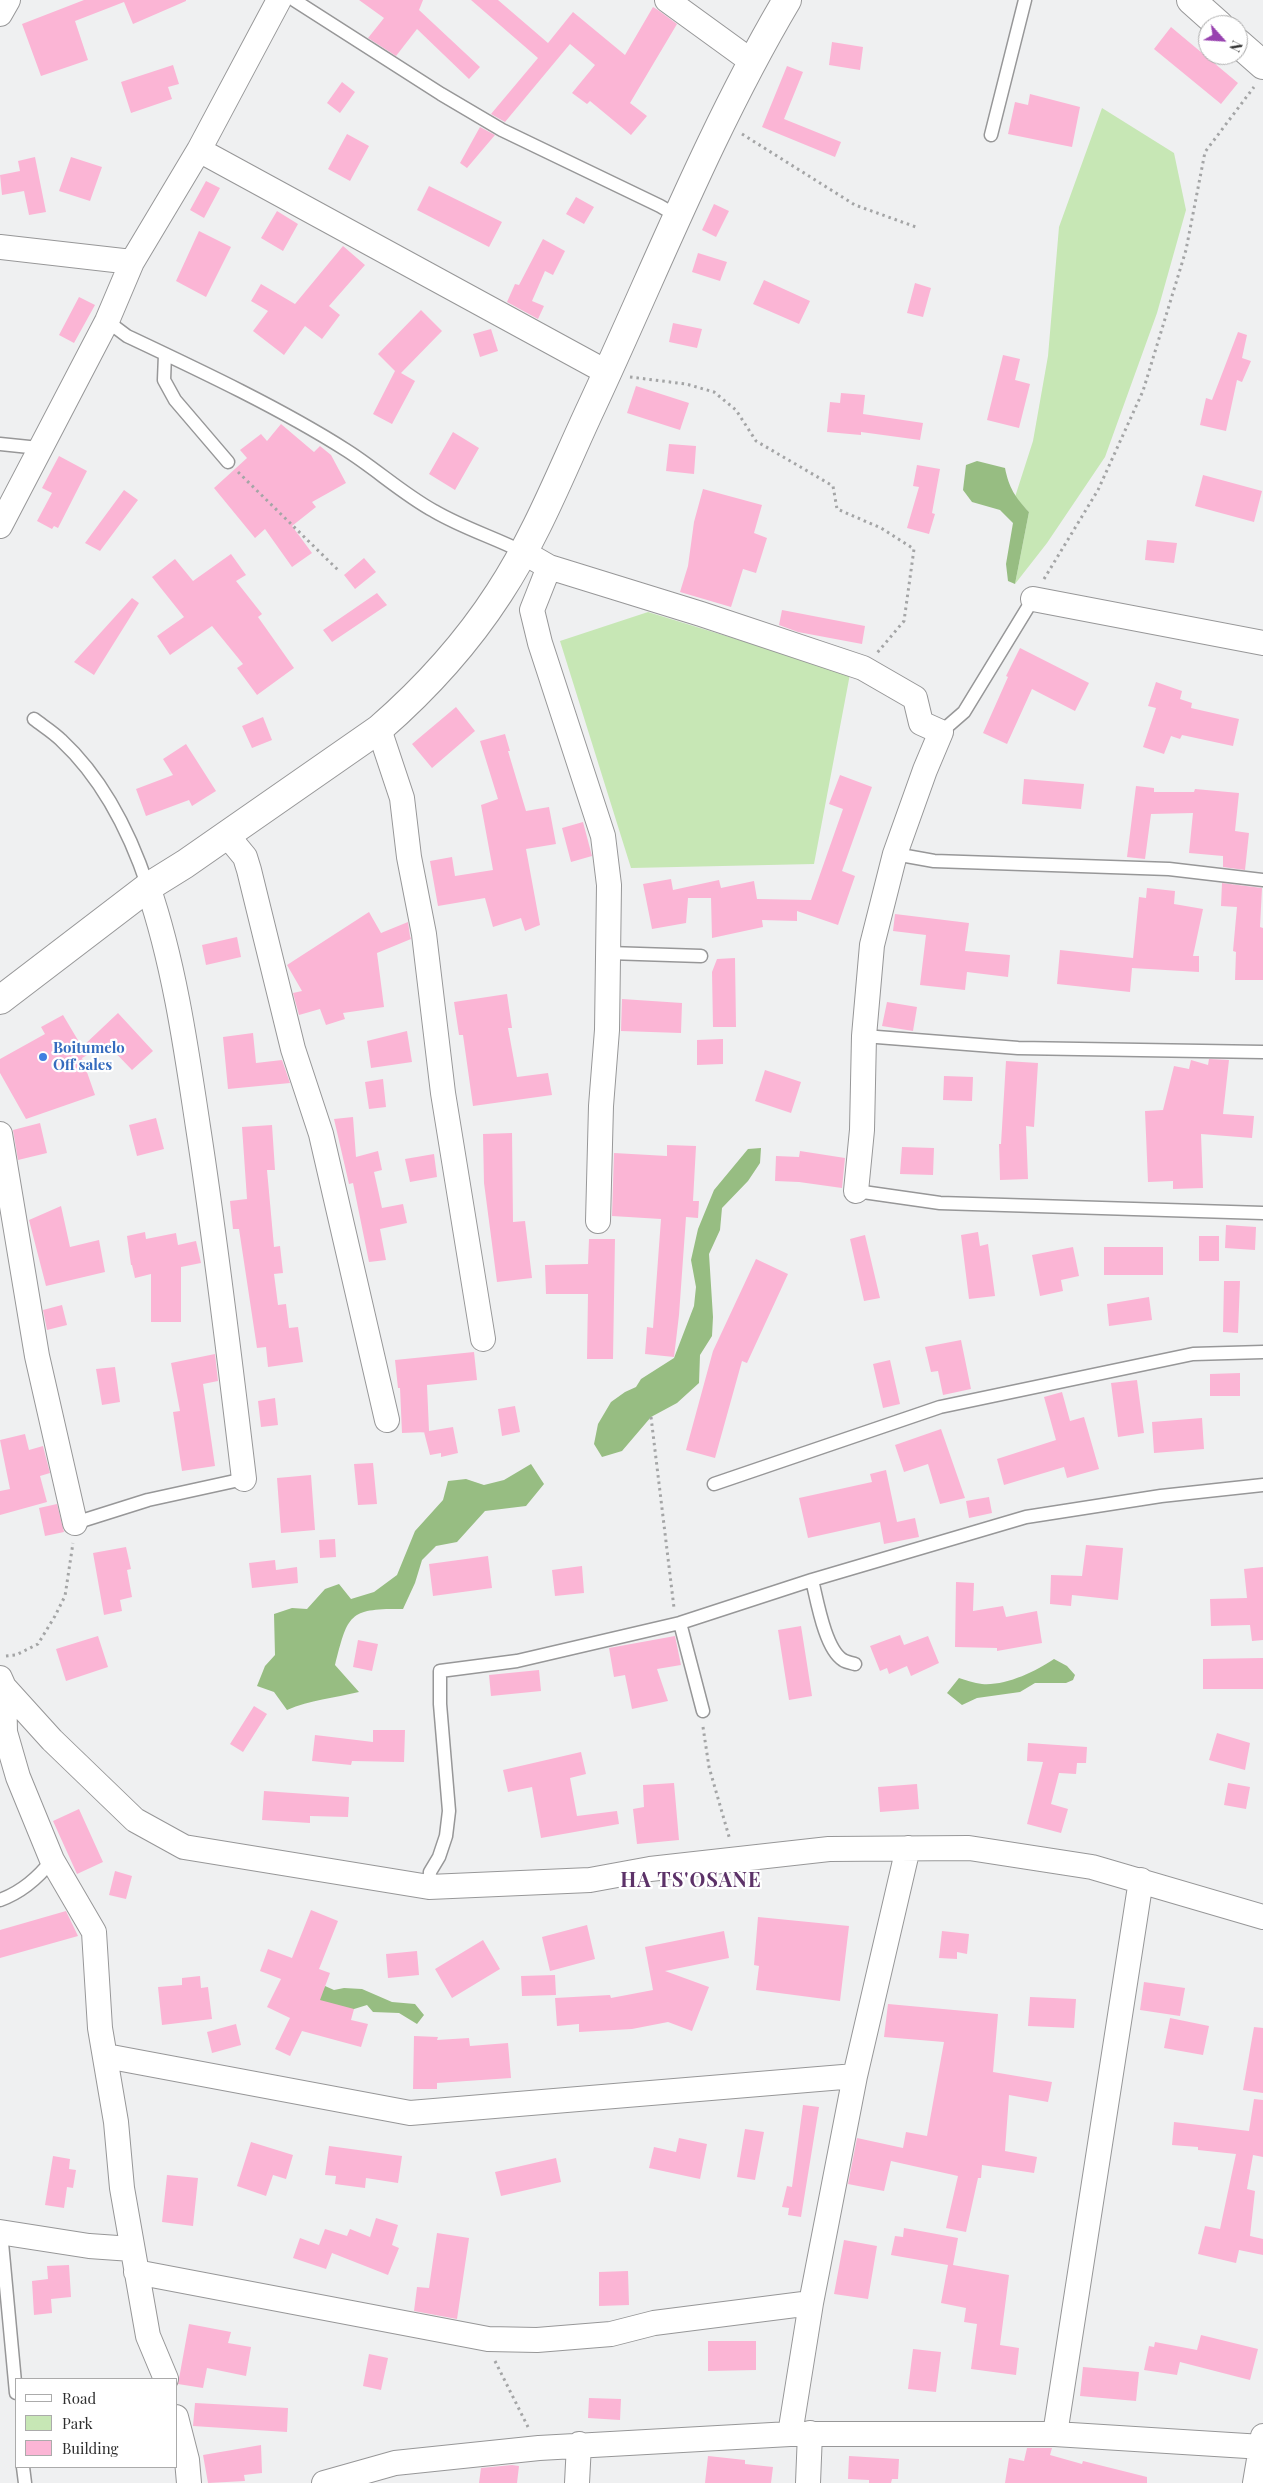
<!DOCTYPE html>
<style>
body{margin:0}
#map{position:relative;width:1263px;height:2483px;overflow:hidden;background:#eff0f1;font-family:"Playfair Display",serif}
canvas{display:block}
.legend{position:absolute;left:15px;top:2378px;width:162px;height:90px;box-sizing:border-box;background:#fff;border:1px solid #ababab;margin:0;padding:6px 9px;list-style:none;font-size:15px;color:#2e2e2e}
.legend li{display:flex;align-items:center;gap:10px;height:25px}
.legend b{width:25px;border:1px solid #ababab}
.north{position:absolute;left:1198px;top:15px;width:50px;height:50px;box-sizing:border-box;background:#fff;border:1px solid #ababab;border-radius:50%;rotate:116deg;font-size:14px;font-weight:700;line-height:20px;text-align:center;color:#2e2e2e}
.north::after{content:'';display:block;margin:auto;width:18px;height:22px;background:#9842af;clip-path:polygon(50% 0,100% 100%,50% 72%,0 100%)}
</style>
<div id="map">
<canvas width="1263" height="2483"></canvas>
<ul class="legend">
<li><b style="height:6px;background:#fff"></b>Road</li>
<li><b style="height:14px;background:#c7e7b5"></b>Park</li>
<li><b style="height:14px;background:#fbb5d5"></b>Building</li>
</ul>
<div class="north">N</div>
</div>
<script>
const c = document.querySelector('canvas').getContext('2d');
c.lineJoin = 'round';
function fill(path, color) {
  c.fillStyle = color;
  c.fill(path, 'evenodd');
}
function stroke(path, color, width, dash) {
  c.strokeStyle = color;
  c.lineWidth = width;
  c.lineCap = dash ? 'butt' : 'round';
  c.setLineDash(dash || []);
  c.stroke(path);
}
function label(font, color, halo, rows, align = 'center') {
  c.font = font + ' "Playfair Display",serif';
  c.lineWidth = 4.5;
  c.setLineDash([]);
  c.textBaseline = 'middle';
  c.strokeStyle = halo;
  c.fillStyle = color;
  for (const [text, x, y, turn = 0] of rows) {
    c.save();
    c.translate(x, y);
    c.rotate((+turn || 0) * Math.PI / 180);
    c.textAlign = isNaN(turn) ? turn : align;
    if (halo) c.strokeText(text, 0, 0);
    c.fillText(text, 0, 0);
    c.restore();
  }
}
fill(new Path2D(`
 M1102 108 1174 153 1186 210 1157 313 1105 457 1047 543 1015 584 1029 512 1015 497 1033 441 1048 356 1059 227Z
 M648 612 850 674 814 864 631 868 560 641Z`), '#c7e7b5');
fill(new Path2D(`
 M977 461 1005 468C1009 488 1015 497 1029 512L1015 584 1008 581 1006 564 1013 523 1000 510 972 502 963 490 966 465Z
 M761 1148 760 1163 748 1181 722 1208 720 1230 709 1254 713 1317 712 1336 700 1355 699 1383 677 1403 651 1417 622 1451 602 1457 594 1444 598 1424 611 1402 625 1392 636 1387 641 1379 674 1358 694 1306 696 1287 691 1260 698 1229 714 1190 748 1149Z
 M531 1464 544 1484 526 1506 485 1511 457 1542 436 1546 422 1560 415 1583 403 1609C348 1608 348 1615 335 1665L359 1692C334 1698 310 1700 287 1710L274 1692 257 1686 265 1666 275 1655 274 1614 292 1608 307 1609 325 1589 339 1584 351 1599 374 1592 397 1575 415 1531 443 1500 448 1481 466 1479 484 1485 504 1480Z
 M1054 1659 1067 1666 1075 1675 1073 1680 1066 1683H1035L1020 1692 977 1698 962 1705 947 1693 959 1678C966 1680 974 1683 982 1684 1005 1686 1035 1672 1054 1659Z
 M325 1986 334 1990 344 1988 362 1989 392 2002 415 2004 424 2015 417 2024 399 2013 373 2012 367 2005 354 2009 325 2028 318 1999Z`), '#97bd82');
fill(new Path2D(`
 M84 0H186V1L133 24 124 2 75 21 88 60 41 76 22 24Z
 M359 0H423L419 10 480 67 469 79 417 29 396 56 368 38 384 18Z
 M471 0H498L548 43 573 12 625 55 653 7 658 10 677 24 630 103 647 116 631 135 590 101 587 104 572 93 595 65 570 44 505 122 491 114 538 58Z
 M1171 27 1238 83 1221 104 1154 49Z
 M832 42 863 47 860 70 829 65Z
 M173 65 179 84 168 87 172 99 131 113 121 82Z
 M787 66 803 72 784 119 841 142 835 157 762 127Z
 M342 82 355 92 340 113 327 103Z
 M1030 94 1080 107 1072 147 1008 134 1015 102 1028 105Z
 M480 127 495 135 467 168 460 163Z
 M347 134 369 146 350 181 328 169Z
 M35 157 46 212 29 215 24 191 2 195 0 175 20 171 18 161Z
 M71 157 102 167 90 201 59 191Z
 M206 181 220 188 204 218 190 210Z
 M429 186 502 222 489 247 417 210Z
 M576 197 594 207 584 224 566 214Z
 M714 204 729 211 716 237 702 230Z
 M277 211 298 224 283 251 261 238Z
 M199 231 231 247 206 297 176 281Z
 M543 239 565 251 553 275 545 271 532 301 544 306 538 319 507 302 515 284 519 285Z
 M343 246 365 265 329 306 340 315 322 339 305 326 284 355 253 331 268 311 251 301 261 284 295 304Z
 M698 253 727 262 720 281 692 272Z
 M764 280 810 301 799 324 753 304Z
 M915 283 931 288 923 317 907 313Z
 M79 297 95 305 74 343 59 335Z
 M421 310 442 331 401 373 415 381 392 424 373 414 395 371 378 354Z
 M673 323 702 329 697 348 669 342Z
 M491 329 498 351 480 357 473 334Z
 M1238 332 1247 335 1242 358 1251 361 1242 382 1237 380 1226 431 1200 425 1206 398 1212 400Z
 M1003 355 1020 359 1015 380 1030 384 1019 428 987 420Z
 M636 386 689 403 680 430 627 413Z
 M841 393 865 395 863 414 923 423 920 440 861 432V435L827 432 830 402 840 403Z
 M281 424 314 452 320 446 331 455 346 483 312 502 316 507 292 526 312 553 292 567 265 529 255 538 214 488 247 458 240 450 261 434 267 441Z
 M453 432 479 448 455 490 429 474Z
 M669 444 696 446 694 474 666 471Z
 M59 456 87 471 58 528 54 526 52 529 37 521 52 493 42 488Z
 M917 465 940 469 932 513 935 514 929 534 907 528 919 487 913 486Z
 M1203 475 1262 491 1254 522 1195 506Z
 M703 489 762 505 754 533 767 538 756 573 743 569 731 607 680 592 688 566 694 522Z
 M124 490 138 500 100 551 85 543Z
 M1147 540 1177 543 1174 563 1145 560Z
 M231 554 246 575 236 581 262 614 258 617 294 668 257 695 237 668 243 664 212 626 170 655 157 636 184 617 152 577 175 559 193 581Z
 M364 558 376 572 355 589 344 575Z
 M377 593 387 605 332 642 323 630Z
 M132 598 139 603 94 675 74 662Z
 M782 610 865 626 862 644 798 632 779 625Z
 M1020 648 1089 683 1075 711 1032 689 1007 744 983 733 1008 677 1006 676Z
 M1156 682 1182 691 1180 699 1192 703 1191 708 1239 719 1233 746 1182 735 1180 739 1171 736 1164 754 1143 747 1156 708 1148 706Z
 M456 707 475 731 432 768 412 744Z
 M263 717 272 740 252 748 242 726Z
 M505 734 510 751H508L526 811 549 807 556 844 526 849 540 925 525 931 521 918 493 927 485 898 438 906 430 861 452 857 455 876 493 870 481 805 498 799 480 741Z
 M186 744 216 791 192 806 189 800 146 816 136 789 173 775 163 759Z
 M840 775 872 787 842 871 855 876 838 925 797 911V921L762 920 763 927 712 938 711 898H688L686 923 652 929 643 884 671 879 673 890 719 880 721 888 754 881 757 899 811 900 843 809 829 804Z
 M1024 779 1084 784 1081 809 1022 804Z
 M1136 786 1154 788V792H1194L1195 789 1239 793 1235 831 1249 833 1245 870 1223 867V856L1189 853 1193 813 1151 814 1145 859 1127 857Z
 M583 822 592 856 571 862 562 828Z
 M1222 883 1262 888 1260 927 1263 928V980H1235L1236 952 1233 951 1237 907 1221 906Z
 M1147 888 1175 891 1174 904 1203 909 1193 956H1199V972L1132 968 1130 992 1057 984 1060 950 1133 958 1139 897 1146 898Z
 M369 912 381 933 408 922 410 936 411 939 377 953 384 1007 343 1013 345 1019 326 1025 320 1009 299 1015 293 993 302 991 287 965Z
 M895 914 969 923 965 951 1010 955 1008 977 967 972 965 990 920 985 926 935 893 931Z
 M237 937 241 957 206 965 202 945Z
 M735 958 736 1027H713L712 972 717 959Z
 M507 994 512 1028H508L517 1077 548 1073 552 1095 473 1106 463 1035H459L454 1002Z
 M622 999 682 1003 681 1033 621 1031Z
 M887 1002 917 1007 913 1031 882 1026Z
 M118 1013 153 1051 132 1070 107 1044 82 1058 95 1095 26 1119 0 1073V1059L45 1034 41 1027 63 1015 82 1047Z
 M407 1031 412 1062 371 1068 367 1041Z
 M253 1033 256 1063 282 1060 290 1083 228 1089 223 1037Z
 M723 1039V1064L697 1065V1040Z
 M1209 1059 1229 1060 1223 1114 1254 1116 1252 1138 1201 1134 1203 1188 1173 1189V1181L1148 1182 1145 1111 1163 1110 1174 1066 1189 1069 1191 1060 1208 1065Z
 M1006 1061 1038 1063 1034 1127 1026 1126 1028 1179 1000 1180 999 1144H1001Z
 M765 1070 801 1082 791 1113 755 1101Z
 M944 1076 973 1077 972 1101 943 1100Z
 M383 1079 386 1107 369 1109 365 1082Z
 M353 1117 356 1157 378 1151 382 1170 374 1172 382 1208 403 1204 407 1223 380 1229 386 1260 369 1262 353 1183 349 1184 334 1119Z
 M156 1118 164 1149 137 1156 129 1125Z
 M40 1123 47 1153 18 1160 13 1130Z
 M272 1125 275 1170H267L274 1247 280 1246 283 1273 274 1274 278 1305 286 1304 289 1328 298 1327 303 1362 268 1367 266 1347 257 1348 239 1229H233L230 1201 247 1199 242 1127Z
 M512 1133 513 1222 525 1221 532 1278 497 1282 484 1183 483 1134Z
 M667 1145 696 1146 693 1201H699L698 1218 686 1217 679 1315 674 1357 645 1354 647 1327 653 1328 661 1219 612 1216 614 1153 667 1156Z
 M902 1147 934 1148 933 1175 900 1174Z
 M800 1151 845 1158 842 1188 799 1182 775 1181 776 1156 799 1157Z
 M434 1154 437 1177 410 1182 405 1159Z
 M61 1206 70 1247 99 1240 105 1272 46 1286 29 1220Z
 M1226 1225 1256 1227 1255 1250 1225 1248Z
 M145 1232 146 1239 176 1233 178 1245 196 1241 201 1263 181 1267V1322H151V1274L135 1278 132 1265H131L127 1236Z
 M978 1232 980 1246 988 1244 995 1296 969 1299 961 1235Z
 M865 1235 880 1298 864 1301 850 1239Z
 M1199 1236H1219V1261H1199Z
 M589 1239H615L613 1359H587L588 1294H546L545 1265 588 1264Z
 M1073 1247 1079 1276 1061 1280 1063 1291 1040 1296 1032 1255Z
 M1104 1247H1163V1275H1104Z
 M756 1259 788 1274 747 1363 742 1361 715 1458 686 1450 713 1351Z
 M1224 1281H1240L1238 1333 1223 1332Z
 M1149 1297 1152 1320 1109 1326 1107 1304Z
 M62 1305 67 1325 47 1330 43 1310Z
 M961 1340 971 1389 943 1395 938 1371 931 1372 925 1347Z
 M474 1352 477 1380 427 1385 429 1431 453 1427 458 1453 441 1457V1453L430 1455 424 1432H426L402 1433 400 1388H398L395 1360Z
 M215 1354 218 1381 203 1384 215 1466 182 1471 173 1412 180 1411 171 1363Z
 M890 1360 900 1404 883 1408 873 1364Z
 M115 1367 120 1402 102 1405 96 1369Z
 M1240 1373V1396H1210V1374Z
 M1137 1380 1144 1433 1118 1437 1111 1383Z
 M1062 1392 1070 1421 1084 1417 1099 1469 1067 1478 1064 1467 1004 1485 997 1459 1056 1440 1044 1397Z
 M275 1398 278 1425 261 1427 258 1401Z
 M515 1406 520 1432 502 1436 498 1409Z
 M1202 1418 1204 1449 1154 1453 1152 1422Z
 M941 1429 965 1498 940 1504 928 1464 904 1472 895 1445Z
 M25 1434 29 1450 43 1446 50 1473 40 1476 47 1502 0 1515V1491L10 1489 0 1440Z
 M373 1463 377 1504 358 1505 354 1464Z
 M886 1470 897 1522 915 1518 919 1537 884 1544 880 1522 808 1538 799 1498 872 1482 870 1474Z
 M311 1475 315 1530 281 1533 277 1478Z
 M989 1497 992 1513 969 1518 966 1501Z
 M57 1504 64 1532 45 1536 39 1508Z
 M335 1539 336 1557 320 1558 319 1540Z
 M1086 1545 1123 1548 1118 1600 1072 1595 1071 1606 1050 1604 1051 1575 1082 1576Z
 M126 1547 131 1569 127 1570 132 1597 120 1600 122 1611 104 1615 93 1553Z
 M488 1556 492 1588 433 1596 429 1564Z
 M275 1560 276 1570 297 1567 298 1583 252 1588 249 1563Z
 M582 1566 584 1593 555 1596 552 1570Z
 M1263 1567V1640L1252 1641 1250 1625 1211 1626 1210 1599 1247 1598 1244 1569Z
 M956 1582 974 1583 973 1611 1003 1606 1006 1617 1037 1611 1042 1643 997 1651V1648L955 1647Z
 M801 1626 812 1696 789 1700 778 1630Z
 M900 1635 904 1645 928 1636 939 1663 911 1676 907 1666 889 1674 887 1668 880 1671 870 1646Z
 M98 1636 108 1667 66 1681 56 1649Z
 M675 1636 681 1665 657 1669 668 1701 632 1709 625 1675 614 1677 609 1648Z
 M358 1640 378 1644 372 1671 353 1667Z
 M1263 1658V1689H1203V1659Z
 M539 1670 541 1691 491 1696 489 1675Z
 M254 1706 267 1714 243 1752 230 1744Z
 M373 1730H405L404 1762 352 1761 351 1765 312 1761 315 1735 373 1742Z
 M1217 1733 1250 1743 1245 1770 1209 1760Z
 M1028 1743 1087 1747 1086 1763H1077L1076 1774 1059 1773 1051 1804 1068 1809 1061 1833 1027 1824 1043 1762 1027 1761Z
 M581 1752 586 1774 570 1778 577 1816 617 1811 619 1824 541 1838 532 1787 508 1792 503 1770Z
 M674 1783 679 1840 637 1844 633 1809 644 1807 643 1785Z
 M1228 1783 1250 1787 1246 1809 1224 1805Z
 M917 1784 919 1809 880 1812 878 1787Z
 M264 1791 349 1797 348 1817 310 1816V1823L262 1820Z
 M79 1809 103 1862 77 1874 53 1821Z
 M115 1871 132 1876 126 1899 109 1895Z
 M311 1910 338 1921 319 1969 330 1973 320 2000 354 2009 351 2020 368 2024 361 2047 302 2031 290 2056 275 2049 290 2018 267 2007 281 1979 260 1971 268 1949 292 1958Z
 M66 1911 78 1936 0 1958V1930Z
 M758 1917 849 1926 840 2001 756 1990 759 1966 754 1965Z
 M587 1925 595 1959 550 1971 542 1937Z
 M724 1931 729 1958 665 1971 709 1987 692 2031 668 2022 632 2029 579 2032V2024L557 2026 555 1998 610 1995 611 1998 653 1990 645 1947Z
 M942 1931 969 1934 967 1954 957 1952V1959L939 1958Z
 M483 1940 500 1969 452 1998 435 1969Z
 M417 1951 419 1975 388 1978 386 1954Z
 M555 1975 556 1995 522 1996 521 1976Z
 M200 1976 201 1988 208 1987 212 2019 162 2025 158 1987 182 1985V1978Z
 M1144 1982 1185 1988 1180 2016 1140 2010Z
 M1030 1997 1076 1999 1074 2028 1028 2026Z
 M888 2004 998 2014 993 2072 1052 2082 1048 2102 1009 2095 1005 2151 1037 2157 1034 2173 982 2165 981 2178H978L966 2232 946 2228 958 2176 891 2161 884 2191 848 2184 857 2138 903 2148 906 2132 927 2136 944 2042 884 2037Z
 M1170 2018 1209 2026 1203 2055 1164 2048Z
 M236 2024 241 2045 212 2053 207 2032Z
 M1254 2027 1263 2028V2093L1243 2090Z
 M414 2036 438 2037 437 2040 469 2038 470 2046 508 2043 511 2078 437 2083V2089H413Z
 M1254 2099 1263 2100V2157L1253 2155 1247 2189 1255 2191 1250 2236 1263 2239V2255L1239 2250 1236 2263 1198 2254 1205 2226 1220 2229 1236 2154 1198 2150V2147L1172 2145 1174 2122 1249 2131Z
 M803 2105 819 2107 801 2217 788 2215 789 2208 782 2207 787 2186 792 2187Z
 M745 2129 764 2132 755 2180 737 2177Z
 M679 2138 707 2144 700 2179 649 2168 654 2147 676 2152Z
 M251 2142 293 2155 286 2179 273 2175 266 2196 237 2186Z
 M329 2146 402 2156 398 2183 366 2178 365 2188 335 2184 336 2176 325 2175Z
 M53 2156 70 2159 69 2169 76 2170 73 2188 67 2187 64 2208 45 2205Z
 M556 2158 561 2182 501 2196 495 2172Z
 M167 2175 198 2178 193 2226 162 2222Z
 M376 2218 398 2225 392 2245 399 2248 388 2275 332 2253 326 2269 293 2258 300 2238 319 2245 325 2229 347 2236 350 2229 370 2237Z
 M904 2228 958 2238 953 2265 1009 2275 1000 2345 1019 2348 1016 2375 971 2369 977 2324 964 2322 966 2308 941 2303 948 2265 891 2255 895 2236 903 2237Z
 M437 2233 469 2238 457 2319 414 2311 417 2287 429 2288Z
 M844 2240 877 2246 868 2299 834 2294Z
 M69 2265 71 2297 51 2299 52 2313 34 2315 32 2281 48 2279 47 2266Z
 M628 2271 629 2305 599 2306V2272Z
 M189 2324 231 2332 228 2343 251 2347 246 2376 207 2368 203 2388 178 2384Z
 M1201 2335 1258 2349 1250 2380 1180 2362 1177 2375 1144 2370 1149 2346 1154 2347 1155 2342 1197 2350Z
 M708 2341H756V2370L708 2371Z
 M913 2349 941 2352 936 2392 908 2389Z
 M369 2354 388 2358 381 2390 363 2386Z
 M1083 2367 1139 2372 1136 2401 1080 2396Z
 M589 2398 621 2399 620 2420 588 2418Z
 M195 2403 288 2408 287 2432 193 2426Z
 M261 2445 262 2473 244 2475 245 2481 208 2483 203 2455Z
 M1027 2448H1052L1050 2455 1082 2464 1083 2461 1147 2477V2483H1005L1009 2458 1024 2461Z
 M708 2456 745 2460V2464L773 2467 771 2483H705Z
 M849 2456 899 2459 898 2479H892L891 2483H869V2480L848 2479Z
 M512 2465 519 2466 517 2483H479L481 2468Z`), '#fbb5d5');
const service = new Path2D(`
 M294 0 441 94 502 130 660 206 677 216
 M991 135 1025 0
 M107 321 127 336C199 370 280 408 346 450 376 469 403 494 434 511 463 528 493 537 523 552
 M165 354 164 380 175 400 228 462
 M0 444 39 448
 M34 719C43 726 53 732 61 740 103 779 130 833 148 887
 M941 732 964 712 1033 599
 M895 854 934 861 1169 869 1263 880
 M609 953 701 956
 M864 1036 1018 1048 1263 1052
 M856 1191 940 1203 1263 1213
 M714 1484 940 1407 1193 1354 1263 1352
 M75 1523 148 1500 244 1479
 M812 1580C817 1600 825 1649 843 1660 846 1662 851 1663 855 1664
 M680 1623 703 1711
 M429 1887 430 1872 439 1857 446 1836 449 1811 440 1704V1671L517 1661 680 1623 812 1580 1026 1517 1161 1496 1263 1485
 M0 1900C22 1892 38 1878 52 1860
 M1 2232 16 2393
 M23 2467 25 2483`);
const minor = new Path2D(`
 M667 0 751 61
 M0 14 8 0
 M199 150 608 373
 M0 247 132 262
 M0 526 107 321 132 262 199 150 279 0
 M523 552 549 567 701 614 863 668 915 698 921 723 941 732 925 770 895 854 872 945 864 1036 862 1130 856 1191
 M549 567 532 610 540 643 603 836 609 885 607 1030 601 1106 598 1221
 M1033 599 1263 643
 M379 729 402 798 409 857 424 934 443 1093 483 1339
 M226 834 245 857 249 870 293 1049 321 1134 387 1420
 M148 887C174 963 186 1047 198 1127 216 1244 230 1361 244 1479
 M0 1134 37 1356 75 1523
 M0 1678 4 1687 52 1740 135 1820 184 1847 429 1887 590 1880 650 1869 829 1849 969 1848 1092 1867 1263 1917
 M4 1687 5 1732 18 1777 52 1860 94 1932 100 2028 116 2122 122 2188 148 2336 166 2379
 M106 2056 410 2113 855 2076
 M0 2232 89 2246 132 2249
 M136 2272 488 2339 537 2340 611 2334 654 2323 811 2303
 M176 2417 187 2460 189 2483
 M790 2434 811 2303 855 2076 908 1848
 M1055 2434 1141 1880
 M324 2483 395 2463 539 2448 790 2434H1055L1263 2447
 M577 2483 579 2444
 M808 2483 810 2433
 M1255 2483 1263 2436`);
const secondary = new Path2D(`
 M1191 0 1219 25
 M1238 43 1263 65
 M0 1000 148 887 185 864 379 729C425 689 466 644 499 593 537 535 562 470 591 408 655 271 710 130 787 0`);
stroke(service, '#979798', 15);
stroke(minor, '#979798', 26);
stroke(secondary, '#979798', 30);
stroke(new Path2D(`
 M742 134 855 205 916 227
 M630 377 686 384 714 392 736 410 756 441 833 486 837 509 881 528 914 549 904 621 877 653
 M238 472 339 571
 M1044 579 1098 490 1143 391 1186 250 1205 152 1254 87
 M651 1417 674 1608
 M6 1656 16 1655 38 1644 55 1616 65 1596 73 1543
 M703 1727 709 1767 730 1840
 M495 2361 528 2427`), '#a4a5a6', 3, [2.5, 4]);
stroke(service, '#fff', 12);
stroke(minor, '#fff', 24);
stroke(secondary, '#fff', 28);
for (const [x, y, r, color] of [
 [43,1057,5,"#3f7fe0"]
]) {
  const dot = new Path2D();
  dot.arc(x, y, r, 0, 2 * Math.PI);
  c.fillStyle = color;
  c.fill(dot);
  stroke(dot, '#fff', 2);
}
label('bold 15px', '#366cbe', '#fff', [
 ["Boitumelo",53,1048],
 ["Off sales",53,1065]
], 'left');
c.letterSpacing = '1px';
label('bold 20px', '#5c3268', '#fff', [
 ["HA TS'OSANE",691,1881]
]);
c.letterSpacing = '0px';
</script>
